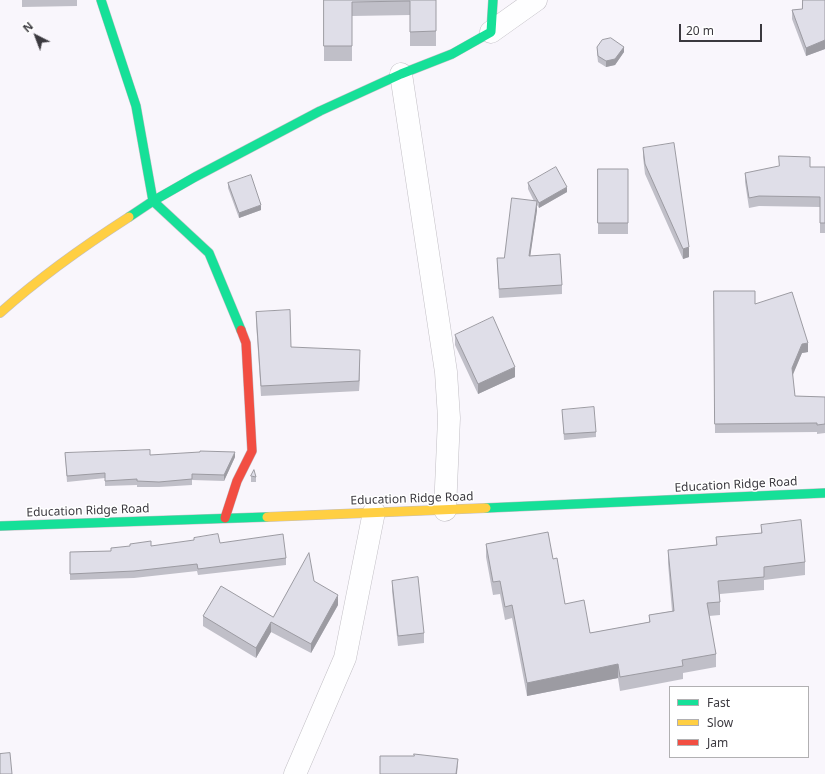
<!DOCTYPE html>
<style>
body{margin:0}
#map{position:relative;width:825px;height:774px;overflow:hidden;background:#f9f6fc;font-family:"Noto Sans",sans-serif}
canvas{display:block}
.legend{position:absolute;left:669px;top:686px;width:140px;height:72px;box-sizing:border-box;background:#fff;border:1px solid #b1b0b2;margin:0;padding:5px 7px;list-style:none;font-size:12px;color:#3b393f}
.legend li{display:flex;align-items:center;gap:8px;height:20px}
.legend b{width:20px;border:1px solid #b1b0b2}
.north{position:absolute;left:16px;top:16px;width:40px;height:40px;-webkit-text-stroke:3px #fff;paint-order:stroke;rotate:318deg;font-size:11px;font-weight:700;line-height:16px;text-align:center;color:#3b393f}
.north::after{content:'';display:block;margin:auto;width:14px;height:18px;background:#3b393f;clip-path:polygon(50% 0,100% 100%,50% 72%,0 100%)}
.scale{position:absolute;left:679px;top:24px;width:83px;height:18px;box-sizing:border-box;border:2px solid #3b393f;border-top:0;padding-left:5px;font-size:12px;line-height:14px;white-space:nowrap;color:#3b393f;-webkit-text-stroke:3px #fff;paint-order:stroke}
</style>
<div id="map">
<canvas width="825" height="774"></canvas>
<ul class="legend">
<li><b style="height:5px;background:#16e098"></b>Fast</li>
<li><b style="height:5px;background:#ffcf43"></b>Slow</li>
<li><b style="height:5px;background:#f24e42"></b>Jam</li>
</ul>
<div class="north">N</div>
<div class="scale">20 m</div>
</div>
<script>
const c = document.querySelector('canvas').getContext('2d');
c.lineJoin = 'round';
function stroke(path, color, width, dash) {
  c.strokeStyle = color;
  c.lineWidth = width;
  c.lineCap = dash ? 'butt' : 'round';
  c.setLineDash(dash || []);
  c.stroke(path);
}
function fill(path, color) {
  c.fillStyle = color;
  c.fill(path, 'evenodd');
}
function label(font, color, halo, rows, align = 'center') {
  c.font = font + ' "Noto Sans",sans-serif';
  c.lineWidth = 3;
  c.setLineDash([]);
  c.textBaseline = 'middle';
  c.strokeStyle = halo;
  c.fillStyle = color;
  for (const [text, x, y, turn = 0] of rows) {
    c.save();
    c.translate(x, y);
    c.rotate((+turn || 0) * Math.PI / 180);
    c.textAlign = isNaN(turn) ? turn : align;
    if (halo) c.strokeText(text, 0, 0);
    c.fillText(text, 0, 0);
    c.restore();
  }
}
const street = new Path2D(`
 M491 32 536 0
 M401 74 446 372 449 418 445 510
 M295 774 345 658 374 512`);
const fast = new Path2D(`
 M101 0 136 106 153 201 209 253 241 330
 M129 217 153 201 195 177 320 111 401 74 452 54 491 32 493 0
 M486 508 825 493
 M0 526 267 517`);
const slow = new Path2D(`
 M0 313C40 277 84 246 129 217
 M267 517 486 508`);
const jam = new Path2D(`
 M225 518 237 481 252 451 246 343 241 330`);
stroke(street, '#c1bec4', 23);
stroke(fast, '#c1bec4', 10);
stroke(slow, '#c1bec4', 10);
stroke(jam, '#c1bec4', 10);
stroke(street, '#fefeff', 22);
stroke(fast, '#16e098', 9);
stroke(slow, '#ffcf43', 9);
stroke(jam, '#f24e42', 9);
fill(new Path2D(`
 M22 0H77V6L22 7Z
 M324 0H436V46H410V15L352 16V61H324Z
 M825 0V49L806 56 792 19V10L802 9Z
 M597 47 624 52 615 65 606 67 598 62 597 53Z
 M643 148 689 257 683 259 645 174 643 157Z
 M810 167H825V233H820V207L759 206 749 208 745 182V173Z
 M598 169H628V234H598Z
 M228 183 261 210 239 218 228 188Z
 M528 183 567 192 539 208 537 205V210L530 256 562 285V294L499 298 497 258H504L534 201 528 189Z
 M714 291 755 304 808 352 802 353 792 375 795 396 825 397V433L817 434V432L715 433Z
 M256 312 291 347 360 360 359 391 261 396 256 322Z
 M455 335 515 377 478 394 455 345Z
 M562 410 596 432V437L564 440Z
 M65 453 235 457 224 481 192 480V485L159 487H137V485L105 486V478L67 482Z
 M251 476 256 477V482H251Z
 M761 525 805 562V575L764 580V590L720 594V615L709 616 716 654V667L683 673V679L620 691 618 678 527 696 512 618 505 620 500 594 493 595 486 557V544L553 559 565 604 590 633 649 622V615L672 611 668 563V550L716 545V537L761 533Z
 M220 543 286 558V565L198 575 197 571 134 578 70 580V552L111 551 151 546Z
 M392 581 424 633V643L398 646 392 591Z
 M338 605 311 653 271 632 256 658 203 626V616L273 617Z`), '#c0bfc8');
fill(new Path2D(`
 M825 40V49L806 56V48Z
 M624 47V52L615 65 606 67V61Z
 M567 187V192L539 208V203Z
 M537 201V210L529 265V256Z
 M261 205V210L239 218V213Z
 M689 247V257L683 259V249Z
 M808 343V352L802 353 792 377V368L802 344Z
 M360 350V360L359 391V381Z
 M515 367V377L478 394V384Z
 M235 452V457L224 481V475Z
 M338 595V605L311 653V644Z
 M271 622V632L256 658V648Z
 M618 664V678L527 696V683Z
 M458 759 457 774H456Z`), '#9c9ba2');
const building = new Path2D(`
 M324 0H436V31L410 32V1L352 2V46H324Z
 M803 0H825V40L806 48 792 10 802 9Z
 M611 38 624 47 615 59 606 61 598 56 597 47 602 40Z
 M674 143 689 247 683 249 645 164 643 148Z
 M779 156 810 157V167H825V223H820V197L759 196 749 198 745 173 779 166Z
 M556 167 567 187 539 203 528 183Z
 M598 169H628V223H598Z
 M251 175 261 205 239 213 228 183Z
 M512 198 537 201 529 256 560 254 562 285 499 289 497 258H504Z
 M714 291H755V304L792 292 808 343 802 344 792 368 795 396 825 397V424L817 425V423L715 424Z
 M290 310 291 347 360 350 359 381 261 386 256 312Z
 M493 317 515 367 478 384 455 335Z
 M594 407 596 432 564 434 562 410Z
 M150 450V455L200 452V451L235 452 224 475 192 474V479L159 482 137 481V479L105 481V473L67 476 65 453Z
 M254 470 256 477 251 476Z
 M801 520 805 562 764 567V577L718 581 720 602 707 603 716 654 682 660 683 666 620 677 618 664 527 683 512 605 505 607 500 581 493 582 486 544 548 532 553 559 557 558 565 604 584 600 590 633 650 622 649 615 674 611 668 550 717 545 716 537 762 533 761 525Z
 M218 534 220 543 283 534 286 558 198 569 197 564 134 571 70 574V552L111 551V548L130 546V544L151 541V546L194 540V538Z
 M309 553 314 581 338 595 311 644 271 622 256 648 203 616 221 586 273 617Z
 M418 577 424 633 398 636 392 581Z
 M10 753 12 774H0V754Z
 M414 754 458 759 456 774H380V756H414Z`);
fill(building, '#dfdee8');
stroke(building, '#9c9ba2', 1);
label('12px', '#3b393f', '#fff', [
 ["Education Ridge Road",736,485,-3],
 ["Education Ridge Road",412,499,-2],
 ["Education Ridge Road",88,511,-2]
]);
</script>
